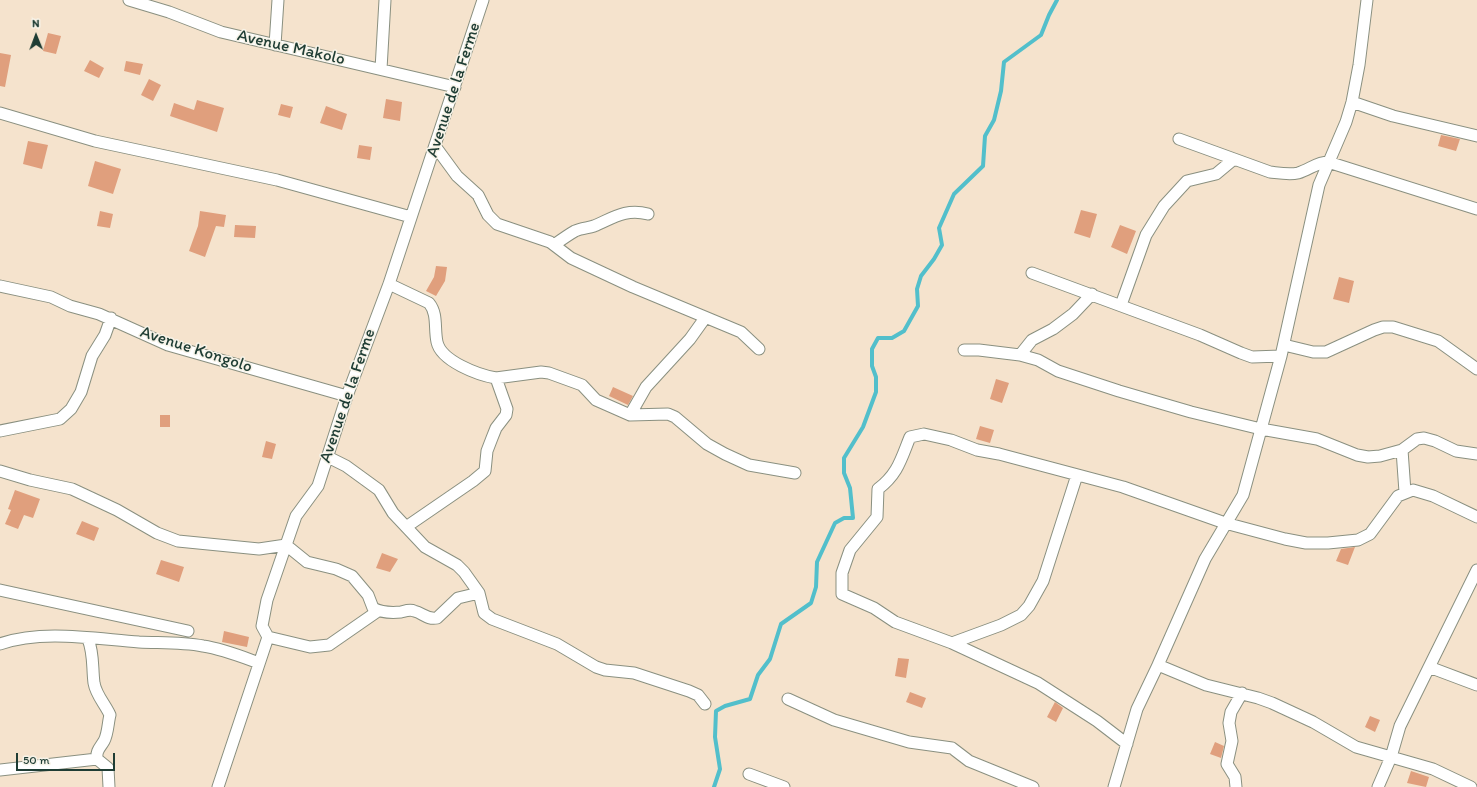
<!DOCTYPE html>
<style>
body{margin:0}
#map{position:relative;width:1477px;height:787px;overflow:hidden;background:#f5e3cd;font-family:Itim,sans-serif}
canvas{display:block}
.north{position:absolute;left:16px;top:16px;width:40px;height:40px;-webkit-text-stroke:3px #f7f3e8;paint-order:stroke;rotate:359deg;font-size:11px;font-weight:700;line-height:16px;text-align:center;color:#1f3d34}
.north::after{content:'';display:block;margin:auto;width:14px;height:18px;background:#1f3d34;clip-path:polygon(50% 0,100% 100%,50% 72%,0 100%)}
.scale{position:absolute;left:16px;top:753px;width:99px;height:18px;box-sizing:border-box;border:2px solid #1f3d34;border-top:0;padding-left:5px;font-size:12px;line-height:14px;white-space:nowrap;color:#1f3d34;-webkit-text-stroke:3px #f7f3e8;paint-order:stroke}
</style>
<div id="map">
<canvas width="1477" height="787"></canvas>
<div class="north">N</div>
<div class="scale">50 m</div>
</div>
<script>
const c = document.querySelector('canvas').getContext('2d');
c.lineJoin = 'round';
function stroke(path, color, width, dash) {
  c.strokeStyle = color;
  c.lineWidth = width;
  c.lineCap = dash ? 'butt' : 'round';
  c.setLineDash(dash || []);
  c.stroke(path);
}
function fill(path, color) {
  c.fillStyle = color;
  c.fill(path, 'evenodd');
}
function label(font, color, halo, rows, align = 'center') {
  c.font = font + ' Itim,sans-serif';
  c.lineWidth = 3;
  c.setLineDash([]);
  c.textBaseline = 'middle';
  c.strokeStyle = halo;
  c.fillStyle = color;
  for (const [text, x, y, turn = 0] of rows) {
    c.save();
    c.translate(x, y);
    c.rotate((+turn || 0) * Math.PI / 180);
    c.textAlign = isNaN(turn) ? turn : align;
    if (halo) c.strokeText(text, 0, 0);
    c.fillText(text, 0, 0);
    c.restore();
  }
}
stroke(new Path2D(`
 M714 787 720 769 715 737 716 711 725 706 750 699 758 675 770 659 781 624 811 603 816 587 817 562 835 523 844 518H853L850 488 844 473V458L863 427 876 392V377L872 366V349L878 338H892L904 331 918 306 917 289 921 276 934 259 942 245 939 228 954 194 983 166 985 136 994 120 1001 91 1004 62 1041 35 1049 15 1057 0`), '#52bfcb', 4);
fill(new Path2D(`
 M48 33 61 36 56 54 43 51Z
 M0 53 11 55 5 87 0 86Z
 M90 60 104 68 99 78 84 71Z
 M126 61 143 64 140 75 124 71Z
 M149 79 161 85 153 101 141 95Z
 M386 99 402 102 400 121 383 118Z
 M197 100 224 108 217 132 170 116 174 103 194 110Z
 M281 104 293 107 290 118 278 115Z
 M326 106 347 114 342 130 320 123Z
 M1441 135 1460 139 1456 151 1438 146Z
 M28 141 48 145 42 169 23 164Z
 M359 145 372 147 370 160 357 158Z
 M95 161 121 169 113 194 88 186Z
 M1081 210 1097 214 1090 238 1074 233Z
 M100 211 113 214 110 228 97 226Z
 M200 211 226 215 224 227 216 226 205 257 189 251 198 226Z
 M235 225 256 226 255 238 234 237Z
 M1120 225 1136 231 1127 254 1111 247Z
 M436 266 447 267 445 281 436 296 426 291 434 277Z
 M1339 277 1354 281 1349 303 1333 299Z
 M996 379 1009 383 1002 403 990 399Z
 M613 387 633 396 628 405 609 396Z
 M160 415H170V427H160Z
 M980 426 994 430 990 443 976 439Z
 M266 441 276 444 272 459 262 457Z
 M15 490 40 499 33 518 24 515 18 529 5 524 11 510 8 509Z
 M82 521 99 528 94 541 76 534Z
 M1355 547 1348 565 1336 561 1341 549Z
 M382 553 398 559 390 572 376 568Z
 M161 560 184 567 179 582 156 574Z
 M224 631 249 637 247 647 222 642Z
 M898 658 909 659 906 678 895 676Z
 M910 692 926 698 922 708 906 702Z
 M1055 702 1063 708 1056 722 1047 717Z
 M1370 716 1380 720 1375 732 1365 727Z
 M1215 742 1224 746 1221 758 1210 754Z
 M1411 771 1429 777 1426 787 1407 783Z`), '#e09f7d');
const street = new Path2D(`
 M129 0 169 12 221 32 455 87
 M275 45 278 0
 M381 69 385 0
 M1352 102 1393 116 1477 136
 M0 113 95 141 277 180 411 217
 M1179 139 1270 172C1279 173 1289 175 1298 173 1309 170 1317 162 1328 162L1477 209
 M435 146 457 176 478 195 488 215 497 224 550 242 571 258 633 287 741 332 759 349
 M554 245C561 240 568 235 575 231 581 228 588 228 594 226 613 218 626 208 648 214
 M1032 273 1200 335 1241 353 1252 357 1281 356
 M389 284 429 303C438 314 434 328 437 342 441 361 478 375 496 378L541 372 549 373 582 385 596 400 630 415 668 414 675 417 707 444 725 454 749 465 795 473
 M0 286 51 297 70 306 99 314 168 345 347 396
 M1121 305 1146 235 1164 206 1187 181 1216 174 1234 159
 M1284 345 1313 352H1326L1374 330 1383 327H1393L1438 341 1477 369
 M964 350H979L1020 355 1038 360 1058 371 1119 391 1191 412 1261 429 1317 439 1357 455 1368 457 1380 456 1402 450 1417 439 1424 438 1435 441 1456 451 1477 454
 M1020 355 1032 340 1053 329 1073 314 1092 294
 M630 415 646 387 690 339 705 318
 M0 431 60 419 71 409 81 392 92 356 105 335 111 318
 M1402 450 1405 492
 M328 457 346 466 379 490 393 513 425 547 457 565 464 572 479 593 484 613 492 619 557 644 596 667 605 670 634 673 689 691 698 695 705 704
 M0 471 30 480 72 489 117 510 157 533 178 541 259 549 286 545 307 562 336 569 352 576 368 595 373 608C382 613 391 613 401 612 405 611 410 609 414 611 423 613 427 620 437 618L458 598 479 593
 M406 527 473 481 485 471 487 451 492 438 496 428 506 415 507 409 496 378
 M0 590 188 631
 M268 637 310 647 329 645 378 611
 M88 639C94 654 92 667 94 683 96 695 105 704 110 715 108 722 108 734 104 741 100 748 96 750 97 759L108 768 109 787
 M952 643 1001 625 1021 615 1029 606 1043 581 1077 475
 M0 644C42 629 96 639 139 642 161 643 182 642 203 646 223 649 240 656 259 663
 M1158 665 1206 685 1258 698 1272 703 1313 722 1356 747 1433 769 1471 787
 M1429 667 1477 685
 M788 699 834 720 909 742 952 748 969 761 1033 787
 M1127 744 1097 721 1038 683 952 643 895 622 874 608 842 594V573L850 550 877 517 878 489C898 474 901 459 910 437L924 434 951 440 977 450 999 454 1123 487 1225 523 1285 539 1306 543H1328L1358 540 1370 534 1398 496 1413 490 1433 496 1477 517
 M0 770 97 759
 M749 774 784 787
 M218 787 268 637 262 626 267 600 296 516 318 486 347 396 389 284 483 0
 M1114 787 1137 709 1158 665 1205 559 1243 495 1281 356 1319 185 1346 122 1352 102 1359 65 1367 0
 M1236 787 1235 777 1227 764 1232 741 1229 723 1231 712 1242 693
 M1378 787 1391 757 1400 726 1477 570`);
stroke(street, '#8a9080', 13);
stroke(street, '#fff', 11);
label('17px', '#1f3d34', '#f7f3e8', [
 ["Avenue Makolo",291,48,13],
 ["Avenue de la Ferme",454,90,-72],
 ["Avenue Kongolo",196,350,18],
 ["Avenue de la Ferme",348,396,-71]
]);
</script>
